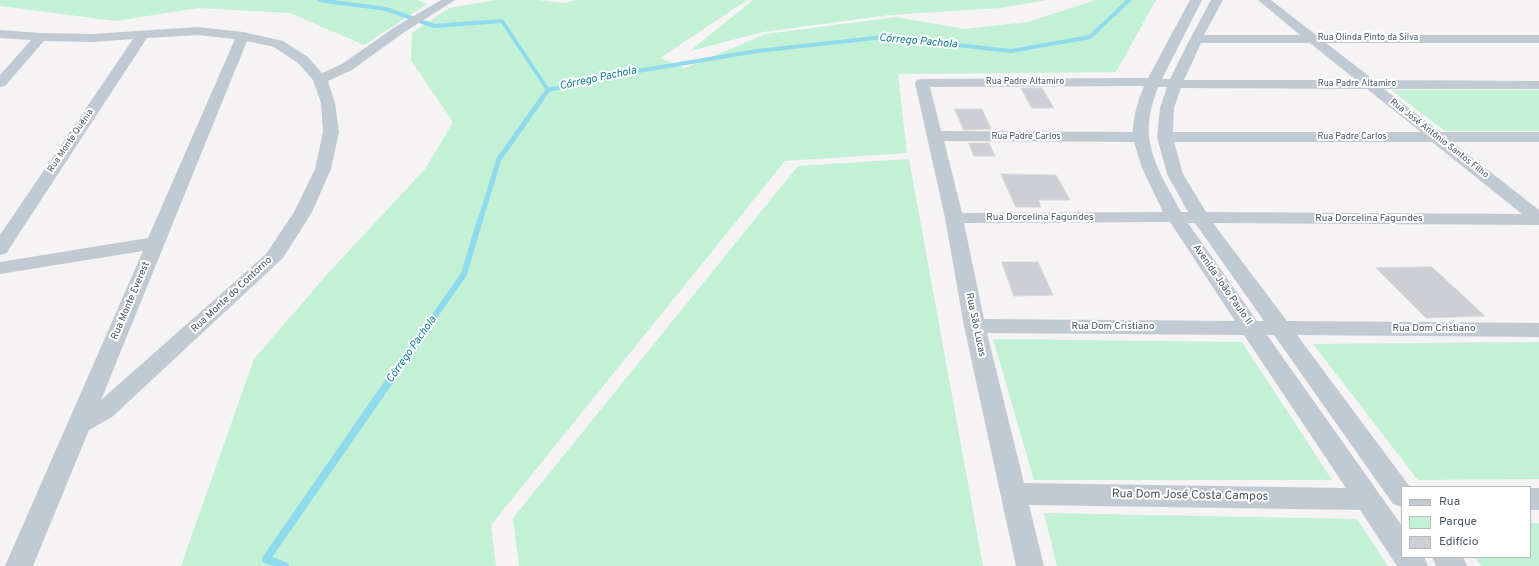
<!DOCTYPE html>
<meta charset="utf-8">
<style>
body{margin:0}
#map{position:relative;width:1539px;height:566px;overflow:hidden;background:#f5f3f3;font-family:Overpass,sans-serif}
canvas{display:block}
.legend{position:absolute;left:1401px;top:486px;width:130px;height:72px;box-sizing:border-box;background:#fff;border:1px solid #b7bbc0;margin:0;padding:5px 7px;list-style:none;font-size:12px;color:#4a5661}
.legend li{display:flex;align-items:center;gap:8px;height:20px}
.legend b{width:20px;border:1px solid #b7bbc0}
</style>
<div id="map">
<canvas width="1539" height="566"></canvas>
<ul class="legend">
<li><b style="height:5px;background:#c1cad2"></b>Rua</li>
<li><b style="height:11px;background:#c3f1d5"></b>Parque</li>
<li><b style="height:11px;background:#cdcfd5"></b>Edifício</li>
</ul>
</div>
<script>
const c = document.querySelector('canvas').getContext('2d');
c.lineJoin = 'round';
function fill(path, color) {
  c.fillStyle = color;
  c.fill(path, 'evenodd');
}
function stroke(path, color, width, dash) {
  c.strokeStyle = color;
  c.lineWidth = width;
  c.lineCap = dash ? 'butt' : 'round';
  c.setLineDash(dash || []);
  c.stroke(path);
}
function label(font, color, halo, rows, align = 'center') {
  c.font = font + ' Overpass,sans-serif';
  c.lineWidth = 4;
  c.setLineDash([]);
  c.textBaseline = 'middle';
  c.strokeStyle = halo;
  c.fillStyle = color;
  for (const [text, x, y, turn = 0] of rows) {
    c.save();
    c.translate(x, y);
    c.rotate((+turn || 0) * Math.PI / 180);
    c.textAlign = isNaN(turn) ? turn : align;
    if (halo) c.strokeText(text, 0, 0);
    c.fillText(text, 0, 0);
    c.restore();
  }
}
fill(new Path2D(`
 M0 0H417L427 4 364 45 290 13 198 8 116 21 0 6Z
 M497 0H537L564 3 577 0H747L660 58 685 68 766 34 896 17 965 29 1028 22 1096 0H1156L1116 72 898 74 907 153 785 161 491 525 496 566H181L254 359 331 270 426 168 453 122 411 60 412 33 449 8Z
 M753 0H1047L1000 8 890 15 763 32 690 51Z
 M1391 90H1539V131H1445Z
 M909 159 983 566H519L513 518 798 166Z
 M993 339 1242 342 1332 480H1034Z
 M1539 342V479L1418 480 1313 344Z
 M1044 513 1357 519 1388 566H1057Z
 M1530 523H1539V566H1481L1475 557H1530Z`), '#c3f1d5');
stroke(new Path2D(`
 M319 0 386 9 434 26 502 21 548 90
 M542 98 548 90 626 73 757 51 884 37 1011 51 1090 37 1129 0`), '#90daee', 4);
stroke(new Path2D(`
 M480 221 499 159 543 97`), '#90daee', 5);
stroke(new Path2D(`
 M394 374 464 274 480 220`), '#90daee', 6);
stroke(new Path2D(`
 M285 566 266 559 395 373`), '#90daee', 8);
const building = new Path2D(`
 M1021 88H1042L1054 108H1032Z
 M955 109H982L991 129 964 130Z
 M969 143H989L995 156H974Z
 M1001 174 1056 175 1070 200H1038L1041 207H1016Z
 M1002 262H1038L1053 295 1014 296Z
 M1432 267 1485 316 1426 318 1376 268Z`);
fill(building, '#cdcfd5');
stroke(building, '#d7d9de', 1);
fill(new Path2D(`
 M441 0H455L403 33 352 70 328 81 335 103 339 132 331 169 312 212 283 258 112 417 89 430 33 566H5L143 251 0 274V262L148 238 235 39 198 35 147 38 9 249 7 253 0 255V235L133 39 92 42 44 41 5 86 0 87V75L31 40 0 38V30L41 33 92 34 198 27 243 32 283 41 308 57 322 73 342 64 395 27ZM247 41 274 47 298 63 313 80 321 103 323 132 315 169 294 212 266 254 101 400Z
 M1190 0H1202L1162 79H1170L1190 39 1211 0H1223L1204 35H1300L1258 0H1271L1316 35H1539V43H1326L1374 80 1539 81V89H1384L1440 132H1539V142H1452L1539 210V225L1213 223 1287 321 1539 323V337L1297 335 1410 487H1402V507L1393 504 1274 335H1267L1402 526V557H1424L1428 566H1397L1360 510 1029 505 1044 566H1016L964 326 945 218 915 83 917 80 922 79 1148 78ZM1201 43H1310L1356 80H1184ZM1144 86C1138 101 1133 116 1133 132L941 131 930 87ZM1158 87H1167L1160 108 1157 137 1167 174 1188 212H1181C1167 185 1146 155 1149 123 1150 110 1154 98 1158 87ZM1181 88 1367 89 1421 132H1173L1174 108ZM944 141 1134 142 1142 168 1163 212 962 213ZM1174 142H1432L1522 214 1206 212 1183 174ZM1170 222 1235 321 984 319 964 223ZM1188 223H1195L1264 321H1257ZM987 333 1244 335 1346 488 1024 483Z
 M1530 488H1539V510H1530Z
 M1432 557H1463L1467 566H1436Z`), '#c1cad2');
label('9px', '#4a5661', '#fff', [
 ["Rua Olinda Pinto da Silva",1368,38],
 ["Rua Padre Altamiro",1025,82],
 ["Rua Padre Altamiro",1357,84],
 ["Rua Padre Carlos",1026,137],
 ["Rua Padre Carlos",1352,137],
 ["Rua José Antônio Santos Filho",1439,139,38],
 ["Rua Monte Quênia",71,141,-56]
]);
label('10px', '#4a5661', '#fff', [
 ["Rua Dorcelina Fagundes",1040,218],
 ["Rua Dorcelina Fagundes",1369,219],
 ["Avenida João Paulo II",1222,285,55],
 ["Rua Monte do Contorno",232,295,-43],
 ["Rua Monte Everest",131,301,-67],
 ["Rua São Lucas",975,325,78],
 ["Rua Dom Cristiano",1113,327],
 ["Rua Dom Cristiano",1434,329]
]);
label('italic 11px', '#0c7c9b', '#fff', [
 ["Córrego Pachola",918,42,5],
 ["Córrego Pachola",598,79,-12],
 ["Córrego Pachola",412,350,-55]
]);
label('12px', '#4a5661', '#fff', [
 ["Rua Dom José Costa Campos",1190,496,1]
]);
</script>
